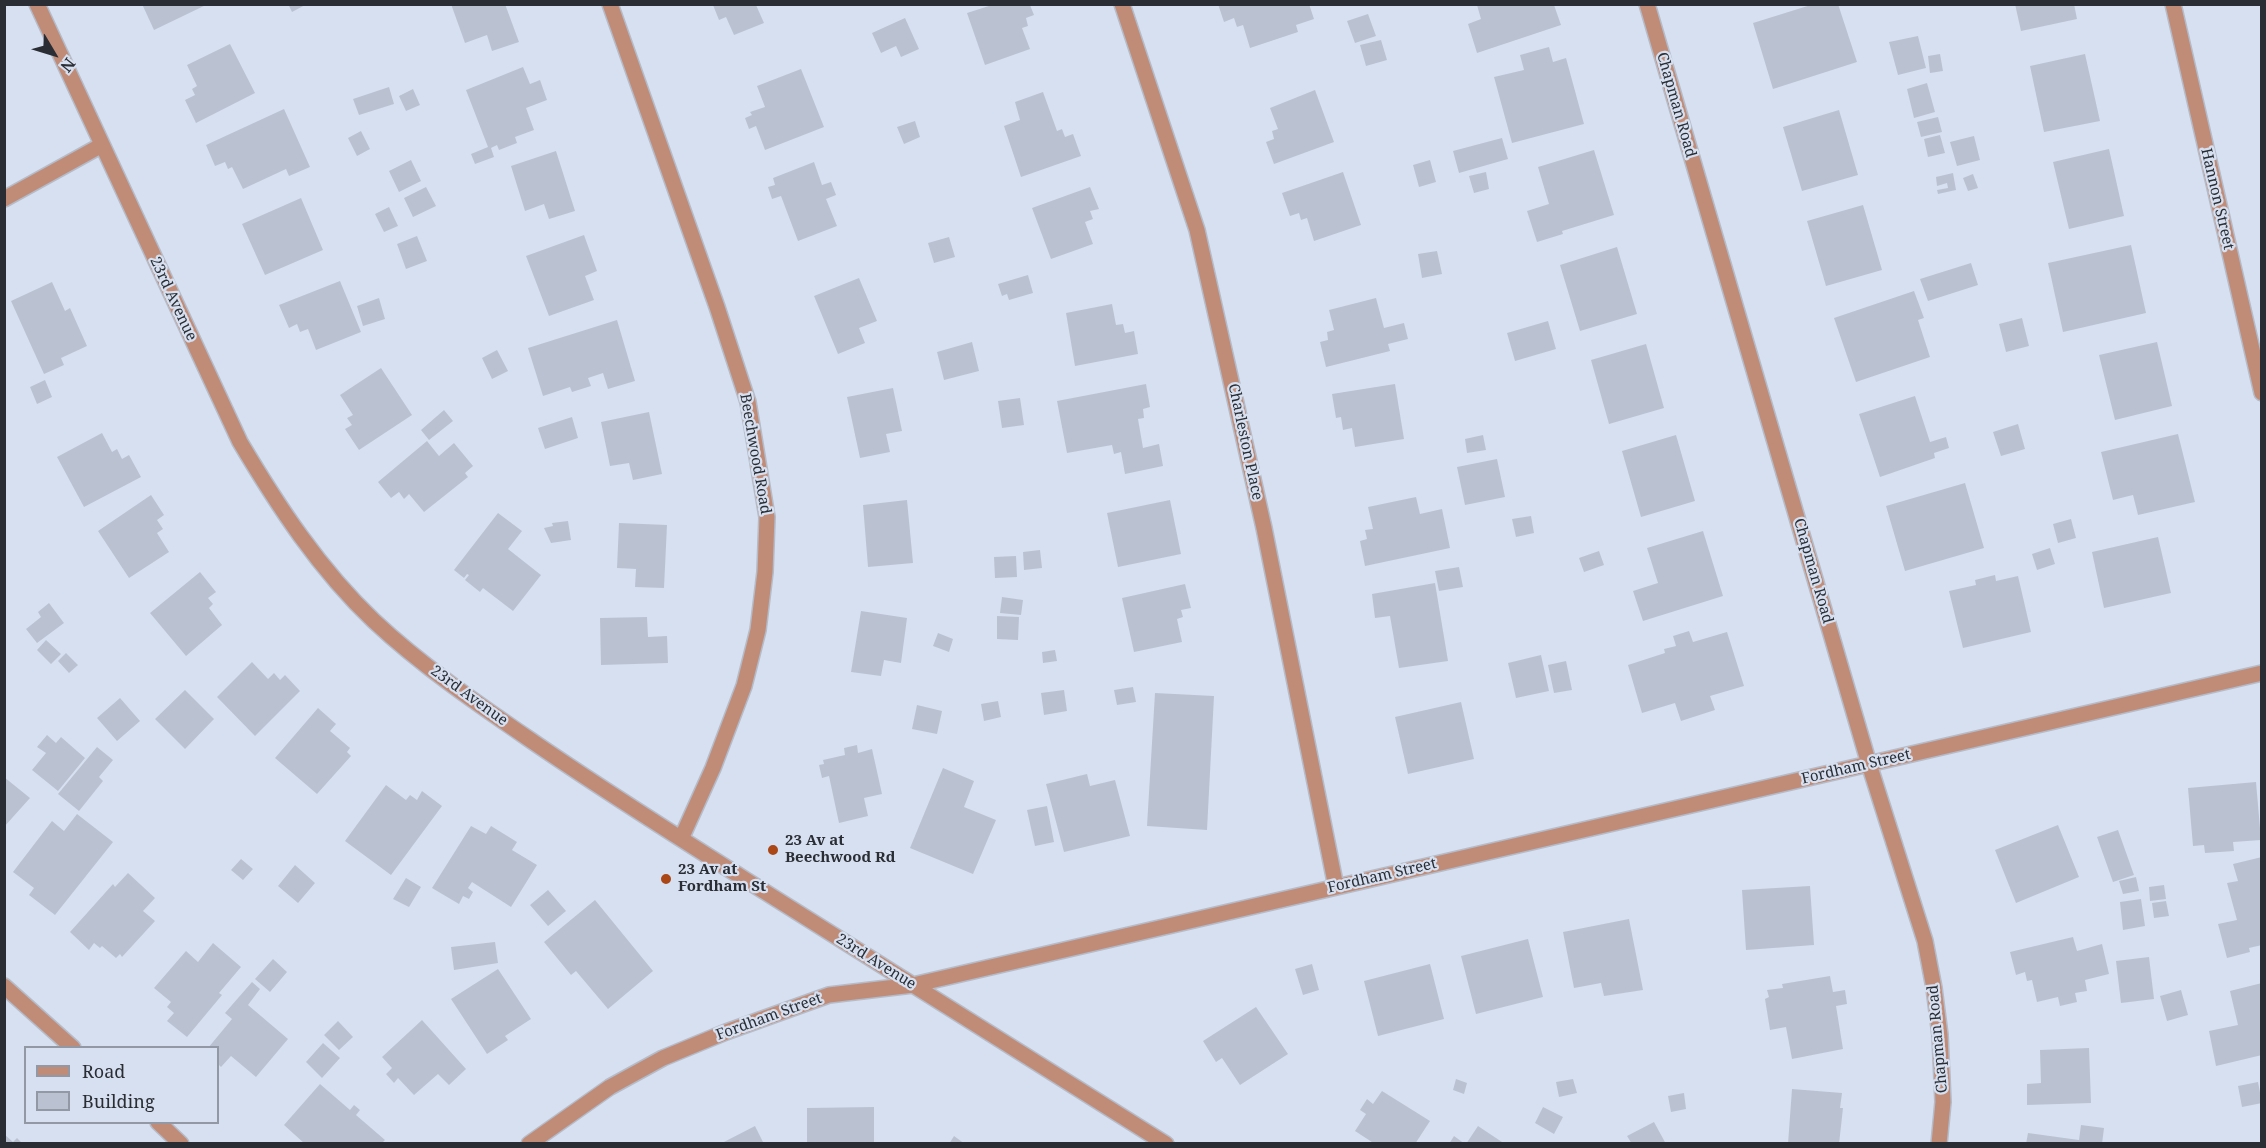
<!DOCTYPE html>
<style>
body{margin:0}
#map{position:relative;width:2266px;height:1148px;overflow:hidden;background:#d7e0f0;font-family:"Noto Serif",serif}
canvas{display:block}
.frame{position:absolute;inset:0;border:6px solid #2a2e34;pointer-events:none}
.legend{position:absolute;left:24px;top:1046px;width:195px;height:78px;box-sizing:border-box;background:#d7e0f0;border:2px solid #9299a5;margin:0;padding:8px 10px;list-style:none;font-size:18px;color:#2a2e34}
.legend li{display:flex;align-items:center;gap:12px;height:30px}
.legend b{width:30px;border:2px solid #9299a5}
.north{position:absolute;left:24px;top:24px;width:60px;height:60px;-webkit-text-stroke:4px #d7e0f0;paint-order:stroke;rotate:128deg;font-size:16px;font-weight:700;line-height:24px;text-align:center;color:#2a2e34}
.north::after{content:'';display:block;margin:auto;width:21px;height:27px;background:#2a2e34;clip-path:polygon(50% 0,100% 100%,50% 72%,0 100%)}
</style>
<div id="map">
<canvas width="2266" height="1148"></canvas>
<div class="frame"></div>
<ul class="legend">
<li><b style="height:8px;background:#c18c77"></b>Road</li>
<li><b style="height:16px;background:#bac2d2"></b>Building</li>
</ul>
<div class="north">N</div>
</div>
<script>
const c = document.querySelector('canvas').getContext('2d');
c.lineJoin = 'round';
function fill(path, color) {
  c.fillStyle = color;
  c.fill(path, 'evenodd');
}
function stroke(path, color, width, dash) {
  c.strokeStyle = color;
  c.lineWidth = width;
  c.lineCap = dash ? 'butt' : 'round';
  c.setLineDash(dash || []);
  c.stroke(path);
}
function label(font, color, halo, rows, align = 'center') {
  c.font = font + ' "Noto Serif",serif';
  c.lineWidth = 4.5;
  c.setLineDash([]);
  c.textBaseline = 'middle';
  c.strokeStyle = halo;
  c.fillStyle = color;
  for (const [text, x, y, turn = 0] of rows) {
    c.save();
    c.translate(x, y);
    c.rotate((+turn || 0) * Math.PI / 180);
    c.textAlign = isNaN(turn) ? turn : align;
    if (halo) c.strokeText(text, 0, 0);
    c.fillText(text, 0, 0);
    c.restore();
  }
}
fill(new Path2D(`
 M142 4H208L154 30Z
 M288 4H307L292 12Z
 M451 4H505L519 42 492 51 487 35 465 43Z
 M1218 4H1309L1314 19 1296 25 1298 32 1250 48 1243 25 1237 27 1234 18 1224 22Z
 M1814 4H1838L1857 62 1773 89 1753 23Z
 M2015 4H2074L2077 19 2021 31Z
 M713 5H756L764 23 734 35 726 17 719 20Z
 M992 5H1030L1034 15 1026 18 1028 26 1022 28 1030 49 985 65 967 13Z
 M1477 5H1554L1561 25 1477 53 1468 24 1481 19Z
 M1368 14 1376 36 1355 43 1347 21Z
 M905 18 919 49 901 57 896 46 881 53 872 33Z
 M1918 36 1926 68 1898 75 1889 42Z
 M1381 40 1387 60 1366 66 1360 45Z
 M230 44 255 93 196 123 185 100 195 95 192 89 197 86 187 65Z
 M1549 47 1553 62 1566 58 1584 124 1512 143 1494 77 1524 70 1520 55Z
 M1940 54 1943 71 1930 73 1928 56Z
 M2085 54 2100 121 2044 132 2030 66Z
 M523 67 530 84 540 80 547 100 526 108 534 130 515 137 517 143 499 150 497 145 491 148 494 157 475 164 471 154 488 147 466 90Z
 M801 69 824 127 765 150 756 126 749 129 745 118 752 115 750 112 765 107 757 86Z
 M1927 83 1935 112 1914 118 1907 89Z
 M389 87 394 104 359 115 353 99Z
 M413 89 420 105 406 111 399 96Z
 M1315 90 1334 142 1274 164 1266 142 1274 139 1272 131 1278 129 1270 108Z
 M1043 92 1057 131 1062 129 1065 137 1073 134 1081 156 1021 177 1004 126 1020 120 1015 102Z
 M284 109 310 167 289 176 286 169 243 189 232 167 228 169 225 162 215 166 206 145Z
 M1839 110 1858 175 1802 191 1783 127Z
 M1938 117 1942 132 1921 137 1917 122Z
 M915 121 920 137 904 144 897 127Z
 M361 131 370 149 357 156 348 138Z
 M1940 135 1945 153 1928 157 1924 139Z
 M1974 136 1980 160 1957 166 1950 142Z
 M1502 138 1508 159 1459 173 1453 151Z
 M2109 149 2124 216 2069 229 2053 162Z
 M1594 150 1614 215 1562 231 1563 234 1537 242 1527 211 1549 204 1538 167Z
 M556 151 575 211 549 219 544 204 525 211 511 166Z
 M411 160 421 181 399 192 389 171Z
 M1430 160 1436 182 1419 187 1413 165Z
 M814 162 822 185 831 182 836 195 826 199 837 226 798 241 781 196 772 199 768 187 775 185 773 178Z
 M1343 172 1361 225 1314 241 1307 218 1301 220 1299 213 1290 216 1282 193Z
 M1486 172 1489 189 1474 193 1469 176Z
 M1953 173 1956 190 1938 194 1937 190 1948 188 1947 183 1937 186 1936 177Z
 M1973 174 1978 188 1968 191 1963 178Z
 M426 187 436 206 413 217 404 198Z
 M1090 187 1099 209 1090 211 1093 219 1085 222 1093 244 1051 259 1032 208Z
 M301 198 323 250 265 275 242 224Z
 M1863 205 1882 270 1826 286 1807 221Z
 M389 207 398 226 384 232 375 214Z
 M584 235 597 271 585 276 594 300 549 316 526 256Z
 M417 236 427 261 406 269 397 244Z
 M949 237 955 257 934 263 928 243Z
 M2131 245 2146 313 2063 332 2048 263Z
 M1617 247 1637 314 1580 331 1560 265Z
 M1437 251 1442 274 1422 278 1418 254Z
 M1971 263 1978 285 1928 301 1920 279Z
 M1028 275 1033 293 1009 300 1007 294 1002 296 998 284Z
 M859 278 877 321 859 328 865 343 838 354 814 296Z
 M340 281 361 332 316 350 308 329 300 332 297 324 289 328 279 305Z
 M52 282 65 311 70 308 87 346 61 358 64 365 44 374 11 301Z
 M1914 291 1924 318 1918 320 1930 357 1856 382 1834 318Z
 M379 298 385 319 363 326 357 306Z
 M1376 298 1384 328 1404 323 1408 339 1388 344 1390 351 1326 367 1320 342 1328 340 1327 332 1334 330 1329 310Z
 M1112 304 1116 325 1123 324 1125 333 1134 331 1138 354 1075 366 1066 313Z
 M2022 318 2029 346 2006 352 1999 324Z
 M617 320 635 381 608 389 603 373 588 378 591 386 572 392 570 387 543 396 528 348Z
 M1548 321 1556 349 1515 361 1507 333Z
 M972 342 979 371 944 380 937 352Z
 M2157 342 2172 406 2115 420 2099 355Z
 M1646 344 1664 408 1609 424 1591 360Z
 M497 350 508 371 492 379 482 358Z
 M381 368 412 415 359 450 345 429 352 425 347 418 353 415 340 395Z
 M45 380 52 397 37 404 30 387Z
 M1146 384 1150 407 1143 409 1144 418 1138 419 1143 448 1159 444 1163 466 1125 474 1121 452 1114 454 1112 445 1067 453 1057 401Z
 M1395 384 1404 439 1355 447 1352 428 1343 430 1341 417 1336 418 1332 394Z
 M893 388 902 431 886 434 890 452 860 458 847 397Z
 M1915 396 1930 442 1946 437 1949 448 1934 453 1935 458 1880 477 1859 414Z
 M1020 398 1024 425 1002 428 998 401Z
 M444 410 453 421 429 440 421 430Z
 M649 412 662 474 633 480 629 463 610 466 601 422Z
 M572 417 578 438 545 449 538 428Z
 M2018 424 2025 449 2001 456 1993 432Z
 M102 433 112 452 117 449 122 459 129 455 141 477 84 507 57 457Z
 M2178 434 2195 502 2138 515 2133 495 2113 500 2101 452Z
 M1483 435 1486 450 1467 453 1465 439Z
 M1676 435 1695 501 1641 517 1622 451Z
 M427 441 439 456 454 443 473 466 465 473 468 477 424 512 409 494 404 499 399 492 391 498 378 482Z
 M1497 459 1505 497 1465 505 1457 467Z
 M1965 483 1984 548 1905 571 1886 506Z
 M151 495 164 515 157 520 163 529 157 533 169 552 129 578 98 531Z
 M1416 497 1420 514 1442 509 1450 548 1365 566 1360 541 1367 539 1365 530 1373 529 1368 507Z
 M907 500 913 563 868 567 863 505Z
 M1170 500 1181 554 1118 567 1107 513Z
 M498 513 522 531 508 549 541 575 513 611 483 588 480 592 465 580 469 575 467 574 464 578 454 570Z
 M1531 516 1534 533 1516 537 1512 519Z
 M2071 519 2076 538 2058 543 2053 524Z
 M568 521 571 540 551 543 544 528 553 526 552 523Z
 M619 523 667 525 664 588 635 587 636 569 617 568Z
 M1703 531 1723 596 1643 621 1633 591 1658 583 1647 548Z
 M2158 537 2171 593 2104 608 2092 552Z
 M2050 548 2055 564 2037 570 2032 554Z
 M1040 550 1042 568 1024 570 1023 552Z
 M1599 551 1604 565 1584 572 1579 558Z
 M1016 556 1017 577 995 578 994 557Z
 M1459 567 1463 587 1439 591 1435 571Z
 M200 572 216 592 208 598 213 604 209 608 222 625 186 656 150 613Z
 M1995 575 1996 581 2018 576 2031 632 1963 648 1949 591 1976 585 1975 580Z
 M1435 583 1448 661 1399 668 1390 616 1375 618 1372 594Z
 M1185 584 1191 608 1181 610 1183 617 1177 619 1182 642 1134 652 1122 598Z
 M1002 597 1023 600 1021 615 1000 613Z
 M49 603 64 623 37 643 26 629 41 617 38 612Z
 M861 611 907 618 901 663 884 660 881 676 851 672Z
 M997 616 1019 617 1018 640 997 639Z
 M647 617 648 637 667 636 668 663 601 665 600 618Z
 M1689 631 1693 642 1727 632 1744 686 1710 696 1715 710 1681 721 1675 703 1642 713 1628 665 1665 653 1664 649 1676 646 1673 636Z
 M938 633 953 639 949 652 933 646Z
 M46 640 61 654 51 664 37 650Z
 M1055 650 1057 661 1043 663 1042 652Z
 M66 653 78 665 69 673 58 661Z
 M1541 655 1549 691 1516 698 1508 663Z
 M1566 661 1572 690 1554 693 1548 665Z
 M252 662 268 679 274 673 280 680 285 675 300 691 255 736 217 697Z
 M1133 687 1136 702 1117 705 1114 690Z
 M185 690 214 719 185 749 155 719Z
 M1064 690 1067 711 1044 715 1041 693Z
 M1155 693 1214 696 1207 830 1147 826Z
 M120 698 140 721 117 741 97 718Z
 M998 701 1001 717 984 721 981 704Z
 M1461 702 1474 759 1408 774 1395 717Z
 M917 705 942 711 937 734 912 729Z
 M318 708 336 724 330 731 350 748 347 752 351 756 317 794 275 758Z
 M47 735 56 743 61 737 85 758 58 791 32 770 46 753 37 747Z
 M857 745 858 753 872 749 882 794 864 798 868 816 839 823 829 776 822 778 819 765 824 764 823 760 845 755 844 748Z
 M97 747 113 760 99 777 103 781 79 811 58 794Z
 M943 768 974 781 964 807 996 820 973 874 910 848Z
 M1087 774 1090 786 1115 780 1130 836 1064 852 1046 784Z
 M4 777 30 798 4 827Z
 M2256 782 2261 840 2233 842 2234 851 2205 853 2204 845 2193 846 2188 788Z
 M386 785 406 800 410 795 417 800 422 791 442 806 391 875 345 841Z
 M1047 806 1054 842 1035 846 1027 810Z
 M77 814 113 842 55 915 29 895 34 888 13 872 52 821 64 831Z
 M2058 825 2079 877 2016 903 1995 850Z
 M471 826 486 834 491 826 517 842 512 850 537 865 511 907 472 882 468 888 473 892 469 899 463 896 459 904 432 888Z
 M2118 830 2134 875 2113 882 2097 837Z
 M2262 857V945L2249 948 2250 952 2227 958 2218 924 2237 920 2227 883 2238 881 2233 864Z
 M241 859 253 869 243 880 231 870Z
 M295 865 315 883 298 903 278 886Z
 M128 873 155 898 143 911 155 921 122 957 120 954 116 958 102 946 100 948 94 943 89 950 70 932 113 884 115 887Z
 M2136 877 2139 891 2123 894 2119 881Z
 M406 878 421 887 409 907 393 899Z
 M2164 885 2166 899 2150 901 2149 887Z
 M1810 886 1814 945 1746 950 1742 890Z
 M548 890 566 911 548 926 530 905Z
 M2141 899 2145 926 2123 930 2120 902Z
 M595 900 653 971 608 1009 576 971 571 975 544 942Z
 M2166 901 2169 916 2154 918 2152 903Z
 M1629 919 1643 990 1604 996 1601 983 1574 988 1563 932Z
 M2073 937 2077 951 2102 944 2109 974 2085 980 2087 991 2075 993 2077 1002 2060 1006 2058 997 2037 1002 2032 980 2027 981 2025 972 2016 975 2010 952Z
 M1528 939 1543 997 1476 1014 1461 956Z
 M495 942 498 963 454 970 451 947Z
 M213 943 241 967 219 993 222 995 187 1037 167 1021 174 1013 167 1007 171 1002 154 988 186 951 198 962Z
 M2149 957 2154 999 2121 1003 2116 961Z
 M273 959 287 972 270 992 255 979Z
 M1312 964 1319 990 1303 995 1295 969Z
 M1430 964 1444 1019 1378 1036 1364 981Z
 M498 969 531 1019 505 1036 508 1040 487 1054 451 999Z
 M1830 976 1833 992 1845 990 1847 1004 1836 1006 1843 1049 1792 1059 1786 1027 1770 1030 1765 999 1769 997 1767 990 1783 988 1782 984Z
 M252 982 260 989 248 1005 288 1039 256 1077 231 1056 221 1067 218 1064V1048H208L232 1019 225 1013Z
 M2262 983V1055L2216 1066 2209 1031 2238 1025 2230 991Z
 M2181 990 2188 1015 2167 1021 2160 996Z
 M1256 1007 1288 1054 1240 1085 1222 1058 1216 1062 1203 1041Z
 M422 1020 466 1069 449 1085 438 1074 414 1095 398 1078 394 1083 386 1074 392 1068 382 1057Z
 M338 1021 353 1037 339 1050 324 1035Z
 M323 1043 340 1058 322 1078 306 1062Z
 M2089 1048 2091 1103 2027 1105V1084L2041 1083 2040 1050Z
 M1456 1079 1467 1083 1464 1094 1453 1090Z
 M1573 1079 1577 1093 1559 1097 1556 1082Z
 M2258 1082 2262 1103 2242 1107 2238 1086Z
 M320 1084 350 1110 354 1105 360 1110 356 1115 385 1140 381 1144H305L284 1125Z
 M1792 1089 1842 1093 1840 1108H1843L1839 1144H1788Z
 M1382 1091 1430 1121 1415 1144H1375L1355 1131 1366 1114 1360 1110 1367 1099 1373 1104Z
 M1684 1093 1686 1109 1671 1112 1668 1096Z
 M874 1107V1144H807V1108Z
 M1543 1107 1563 1117 1554 1134 1535 1123Z
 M1654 1122 1666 1144H1632L1627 1136Z
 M2081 1125 2104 1128 2102 1144 2090 1142 2089 1144H2026L2028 1133 2079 1140Z
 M755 1126 764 1144H720Z
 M1478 1126 1505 1144H1466Z
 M4 1134 13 1142 17 1138 23 1144H4Z
 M954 1136 965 1144H949Z
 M1454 1136 1465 1144H1449Z`), '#bac2d2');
const minor = new Path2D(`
 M37 4 240 442C278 506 319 569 374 621 421 665 475 702 529 739 600 788 673 834 746 880 886 968 1026 1056 1166 1144
 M610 4 717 307 748 402 767 517 765 572 758 630 744 686 713 768 681 839
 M1122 4 1197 230 1264 528 1336 887
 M1647 4 1869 764 1925 941 1934 988 1940 1035 1943 1102 1939 1144
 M2173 4 2262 393
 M4 199 102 145
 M4 986 73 1048
 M158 1122 181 1144
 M529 1144 610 1087 663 1058 726 1032 829 995 913 985 2262 673`);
stroke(minor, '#b4bcca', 18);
stroke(minor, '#c18c77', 15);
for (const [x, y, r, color] of [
 [773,850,6,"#ab4617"],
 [666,879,6,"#ab4617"]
]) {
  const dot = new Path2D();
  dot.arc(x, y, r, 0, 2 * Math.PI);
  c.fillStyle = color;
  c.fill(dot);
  stroke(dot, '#d7e0f0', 2);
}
label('15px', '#2a2e34', '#d7e0f0', [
 ["Chapman Road",1676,105,74],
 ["Hannon Street",2217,199,77],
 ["23rd Avenue",173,299,65],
 ["Charleston Place",1245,442,78],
 ["Beechwood Road",755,454,80],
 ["Chapman Road",1813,571,74],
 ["23rd Avenue",469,696,36],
 ["Fordham Street",1856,767,-13],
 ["Fordham Street",1382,876,-13],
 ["23rd Avenue",876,962,32],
 ["Fordham Street",769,1017,-20],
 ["Chapman Road",1938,1039,-95]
]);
label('bold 15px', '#2a2e34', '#d7e0f0', [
 ["23 Av at",785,841],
 ["Beechwood Rd",785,858],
 ["23 Av at",678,870],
 ["Fordham St",678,887]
], 'left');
</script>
